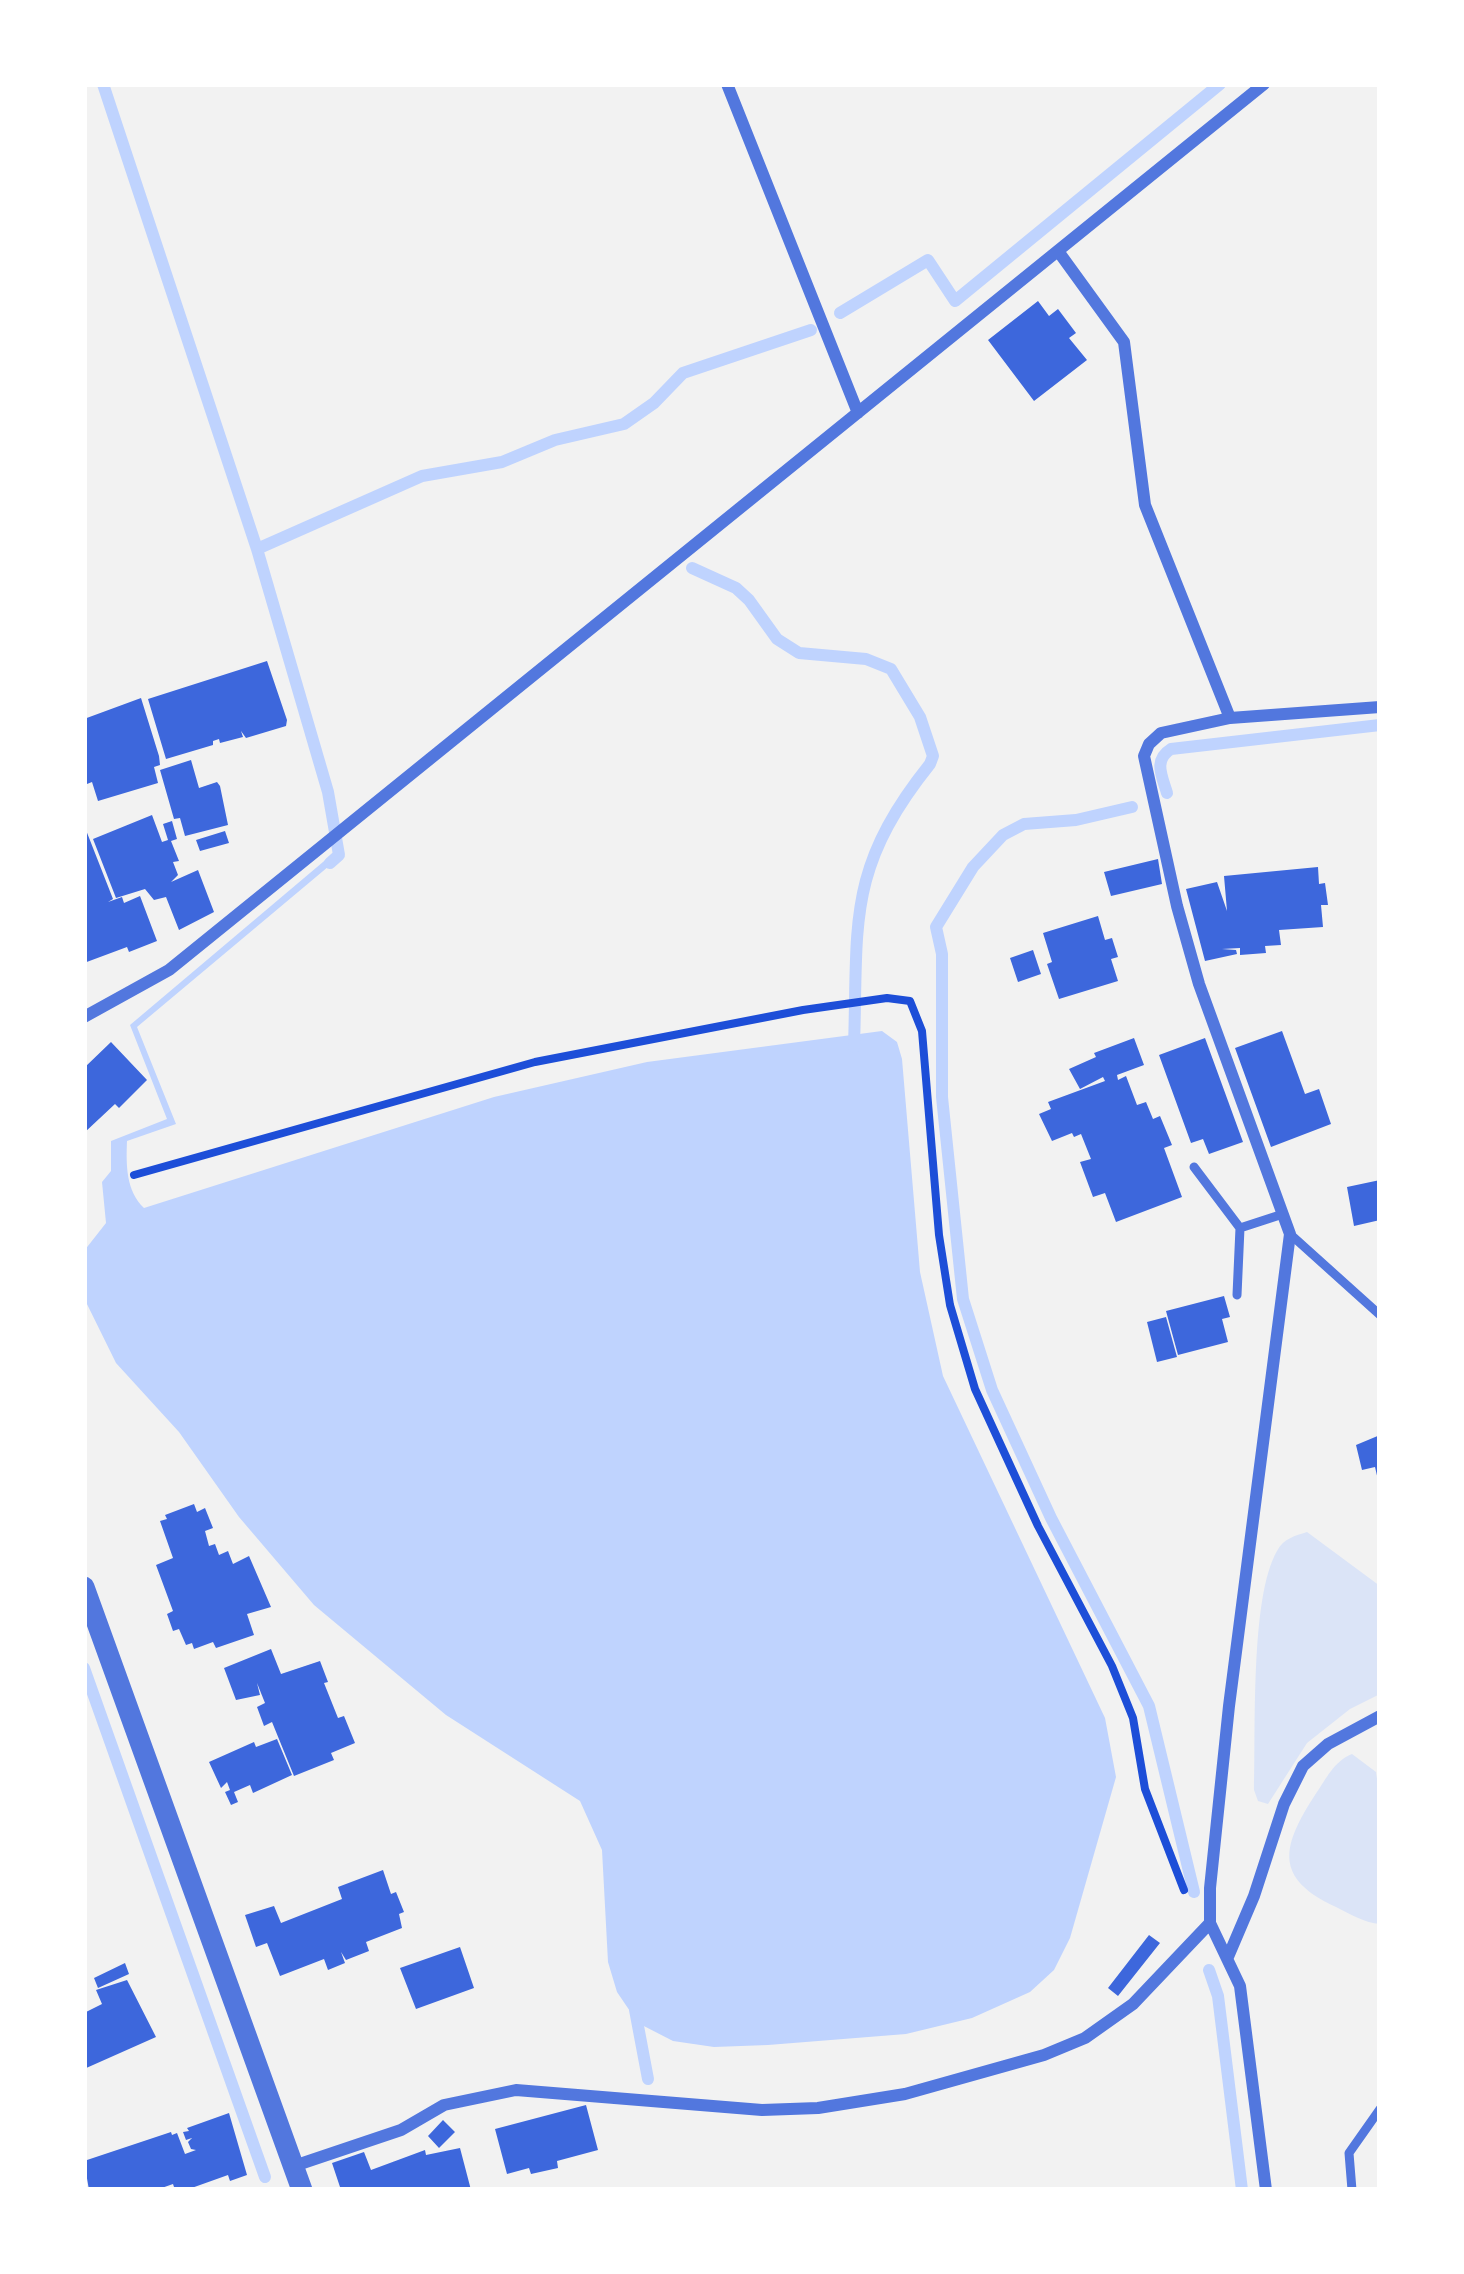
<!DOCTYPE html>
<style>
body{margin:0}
#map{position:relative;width:1464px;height:2274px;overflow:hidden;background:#f2f2f2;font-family:"IBM Plex Serif",serif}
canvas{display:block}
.frame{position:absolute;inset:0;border:87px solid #fff;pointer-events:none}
</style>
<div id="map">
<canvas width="1464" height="2274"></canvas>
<div class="frame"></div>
</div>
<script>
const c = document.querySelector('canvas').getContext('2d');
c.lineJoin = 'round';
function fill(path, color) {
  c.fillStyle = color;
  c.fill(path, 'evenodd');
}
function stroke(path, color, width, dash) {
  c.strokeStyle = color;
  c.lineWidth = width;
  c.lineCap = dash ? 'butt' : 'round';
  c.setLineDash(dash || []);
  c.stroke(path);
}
fill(new Path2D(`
 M1307 1532 1380 1586V1694L1350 1709 1307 1743 1268 1804 1258 1801 1254 1790C1256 1733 1250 1597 1277 1551 1284 1538 1295 1536 1307 1532Z
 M1352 1754 1376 1772 1380 1799V1924C1365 1923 1350 1914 1336 1907 1273 1878 1282 1846 1315 1795 1327 1778 1333 1762 1352 1754Z`), '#dbe4f7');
fill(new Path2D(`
 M336 851H343L341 856 137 1027 176 1124 127 1141C126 1165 126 1191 144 1208L494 1097 647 1062 882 1031 897 1042 902 1059 920 1272 943 1376 1105 1718 1116 1777 1070 1938 1054 1970 1030 1992 972 2018 906 2034 768 2045 714 2047 673 2041 638 2023 617 1992 608 1962 602 1850 580 1801 446 1715 314 1605 239 1517 179 1432 116 1363 84 1298V1251L106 1223 102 1182 111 1171V1141L167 1119 130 1025Z`), '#bfd3fe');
stroke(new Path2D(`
 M103 84 257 549 328 792 339 855 330 863
 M840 313 928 260 955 301 1220 84
 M257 549 422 476 502 462 555 440 624 424 654 403 683 373 811 330
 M692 568 736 588 749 600 777 639 799 653 866 659 891 669 920 717 933 756 930 764C846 869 858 922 854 1047
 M1167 793C1162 776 1153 760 1171 749L1380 725
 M1132 807 1076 820 1024 824 1003 835 973 867 936 927 942 954V1097L963 1299 992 1390 1051 1518 1149 1706 1194 1892
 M84 1668 265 2177
 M1209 1970 1218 1996 1242 2190
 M635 2010 648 2079`), '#bfd3fe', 12);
fill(new Path2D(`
 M1038 301 1049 316 1058 309 1076 333 1069 338 1087 360 1034 401 988 340Z
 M267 661 287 720 286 726 246 738 241 731 243 737 220 743 219 739 213 741V745L166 759 148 699Z
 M141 698 159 756 160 765 154 767 158 783 98 801 92 782 87 784 84 778V719Z
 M191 760 199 788 217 782 220 786 228 825 185 836 180 818 174 819 160 770Z
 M152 815 162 842 168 840 163 824 172 821 177 839 171 841 179 861 173 862 178 875 171 882 198 870 214 912 179 930 166 897 154 900 145 889 116 898 93 839Z
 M84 825 113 899 108 902 122 897 124 903 140 896 157 941 129 952 127 947 84 963Z
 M225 831 229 843 200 851 196 840Z
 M1158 859 1162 884 1111 896 1104 872Z
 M1318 867 1319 884 1325 883 1328 905H1321L1323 927 1279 930 1281 945 1265 946 1266 953 1240 955V948L1222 949 1236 950 1237 954 1205 961 1186 889 1217 882 1227 911 1224 876Z
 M1098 916 1105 940 1112 938 1118 957 1111 959 1118 981 1059 999 1047 964 1052 962 1043 933Z
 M1033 950 1041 974 1018 982 1010 958Z
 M1282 1031 1305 1094 1319 1089 1331 1124 1271 1147 1235 1048Z
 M1134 1038 1144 1065 1117 1075 1118 1080 1126 1076 1137 1105 1146 1102 1153 1119 1160 1116 1172 1145 1164 1148 1182 1197 1116 1222 1105 1193 1093 1197 1080 1162 1091 1159 1081 1134 1074 1137 1072 1133 1052 1141 1039 1114 1051 1109 1048 1102 1105 1081 1103 1077 1080 1089 1069 1069 1096 1057 1094 1053Z
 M1205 1038 1243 1142 1209 1154 1203 1139 1191 1143 1159 1055Z
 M111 1042 147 1080 119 1108 115 1104 84 1133V1068Z
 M1380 1180V1220L1354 1226 1347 1187Z
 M1224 1296 1230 1317 1222 1319 1228 1342 1178 1355 1166 1311Z
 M1166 1317 1177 1357 1157 1362 1147 1322Z
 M1380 1435V1479L1378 1480 1375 1467 1362 1470 1356 1445Z
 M194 1504 197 1512 205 1508 213 1528 205 1531 209 1546 215 1544 219 1555 228 1551 233 1564 249 1556 271 1607 247 1614 254 1635 216 1648 213 1642 194 1649 192 1643 186 1645 179 1629 173 1631 167 1614 173 1611 156 1565 173 1558 160 1521 167 1519 165 1515Z
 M271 1649 281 1674 320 1661 328 1682 324 1683 338 1718 344 1716 355 1743 331 1753 334 1760 294 1776 272 1722 264 1726 257 1707 265 1703 257 1683 260 1695 236 1700 224 1668Z
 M277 1739 292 1775 253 1793 250 1785 234 1792 238 1802 231 1805 225 1792 230 1790 227 1782 221 1788 209 1762 254 1742 256 1747Z
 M383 1870 391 1894 396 1892 404 1912 399 1914 402 1928 366 1942 369 1951 346 1960 341 1952 345 1963 328 1970 324 1959 280 1976 267 1943 256 1947 245 1915 274 1906 281 1923 342 1899 338 1887Z
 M1149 1935 1160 1943 1118 1996 1108 1988Z
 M460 1947 474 1988 416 2009 400 1968Z
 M125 1963 129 1974 98 1988 94 1978Z
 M127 1980 156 2037 84 2069V2013L102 2004 96 1990Z
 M586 2105 598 2150 557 2161 558 2168 531 2174 529 2168 507 2174 495 2129Z
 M229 2113 247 2175 230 2181 228 2175 186 2190H175L173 2184 156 2190H89L84 2161 171 2132 172 2135 177 2133 185 2154 196 2150 191 2149 188 2142 192 2138 186 2140 183 2132 189 2131 187 2128Z
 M443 2120 455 2132 439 2148 428 2136Z
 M460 2148 471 2190H341L332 2163 364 2152 371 2170 425 2150 426 2155Z`), '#3d67dc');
stroke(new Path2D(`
 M134 1175 535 1062 803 1010 887 998 910 1001 922 1031 939 1235 950 1305 975 1389 1038 1526 1112 1666 1133 1718 1145 1789 1184 1890`), '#1d4ed8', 8);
stroke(new Path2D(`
 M1194 1167 1240 1228 1237 1295
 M1240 1228 1283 1214
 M1290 1234 1380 1315
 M1352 2190 1349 2153 1380 2109`), '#5277de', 9);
stroke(new Path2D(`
 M727 84 858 413
 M1058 251 1124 342 1145 505 1230 718
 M84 1017 169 970 1264 84
 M1228 1957 1254 1896 1284 1804 1303 1766 1328 1744 1380 1716
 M294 2166 401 2130 444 2105 516 2090 762 2110 818 2108 905 2094 1044 2055 1085 2038 1133 2004 1210 1923
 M1266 2190 1240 1986 1210 1923V1888L1229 1706 1290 1234 1199 984 1177 906 1144 756 1149 744 1161 733 1230 718 1380 707`), '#5277de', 12);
stroke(new Path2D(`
 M84 1587 302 2190`), '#5277de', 21);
</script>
